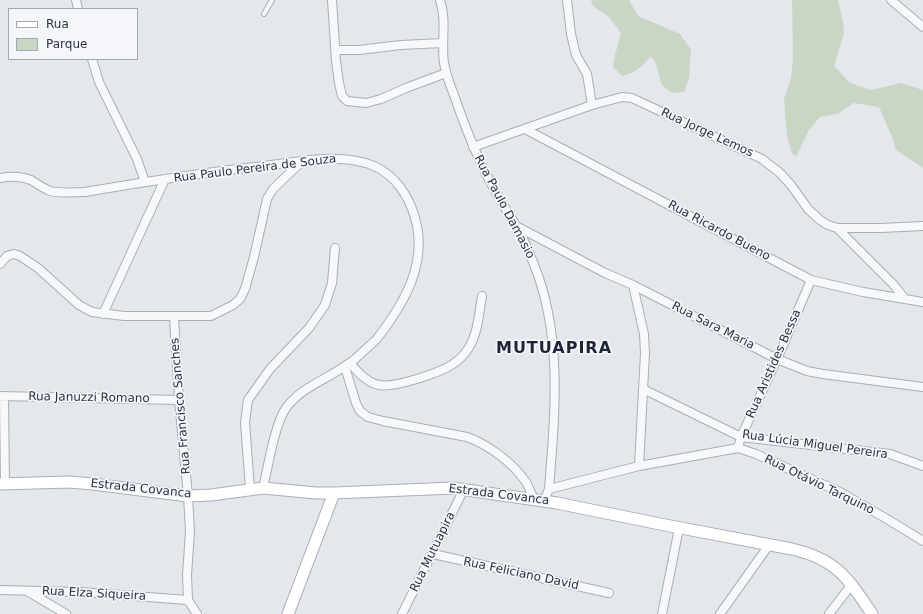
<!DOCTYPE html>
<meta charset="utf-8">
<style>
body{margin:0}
#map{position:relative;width:923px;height:614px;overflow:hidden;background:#e4e7ec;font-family:"DejaVu Sans",sans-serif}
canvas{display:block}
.legend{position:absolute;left:8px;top:8px;width:130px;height:52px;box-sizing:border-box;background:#f4f6f9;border:1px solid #a4a8b1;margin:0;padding:5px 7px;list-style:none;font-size:12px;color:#2b3445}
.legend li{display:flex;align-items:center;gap:8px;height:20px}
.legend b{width:20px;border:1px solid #a4a8b1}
</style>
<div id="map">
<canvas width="923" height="614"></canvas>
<ul class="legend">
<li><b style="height:5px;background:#fff"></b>Rua</li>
<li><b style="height:11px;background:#c9d6c5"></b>Parque</li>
</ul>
</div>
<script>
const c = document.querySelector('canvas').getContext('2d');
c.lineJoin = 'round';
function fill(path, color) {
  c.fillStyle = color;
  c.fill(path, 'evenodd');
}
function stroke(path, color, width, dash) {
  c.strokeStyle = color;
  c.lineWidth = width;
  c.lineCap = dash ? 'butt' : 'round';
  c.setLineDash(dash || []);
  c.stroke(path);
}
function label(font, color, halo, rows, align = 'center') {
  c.font = font + ' "DejaVu Sans",sans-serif';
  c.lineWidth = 3.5;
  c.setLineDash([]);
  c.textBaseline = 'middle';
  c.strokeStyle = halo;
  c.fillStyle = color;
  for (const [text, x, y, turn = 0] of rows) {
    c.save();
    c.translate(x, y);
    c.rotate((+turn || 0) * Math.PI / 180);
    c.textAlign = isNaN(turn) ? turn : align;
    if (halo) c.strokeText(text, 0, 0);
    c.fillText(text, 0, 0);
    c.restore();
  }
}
fill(new Path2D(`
 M591 0H629L638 16 680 34 691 50 689 78 684 92 672 93 662 85 655 61 650 57C639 69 638 71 622 76L613 67 615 55 621 33 609 17 593 6Z
 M792 0H838L843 22 844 34 834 66 850 83 871 90 901 83 923 90V168L896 150 892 137 879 107 854 103 837 114 820 117 809 130 796 157 792 153 787 136 784 99 791 78 793 58Z`), '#c9d6c5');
const lane = new Path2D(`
 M264 14 272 0`);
const street = new Path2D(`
 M76 0 78 9
 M332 0 336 61 339 83 342 96 347 101 366 103 381 99 406 88 446 73
 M440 0C447 20 441 43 444 63 446 74 450 85 454 95 465 127 477 158 493 187 500 201 509 213 516 226 523 237 528 250 533 262 563 334 555 413 549 489
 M567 0 571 34 576 55 587 74 592 105
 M891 0 923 27
 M336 50H359L401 45 443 43
 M92 59 99 82 137 159 145 182
 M525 129 811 280 863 292 923 302
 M473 147 592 105 622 97 632 98 762 159 780 173 791 185 808 209 820 220 828 225 837 228H881L923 226
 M0 178C10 176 21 176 31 180 37 184 43 188 50 191 62 194 73 192 85 192 144 182 204 172 264 166 298 162 341 152 374 166 395 175 409 196 415 218 428 262 405 302 379 336 376 341 371 344 367 348 361 353 355 360 348 364 328 379 301 387 286 408 275 423 268 467 263 488
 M516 226 605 273 633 285 777 359 807 371 823 374 923 387
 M837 228 893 284 905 299
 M0 264 7 256 14 254 20 256 38 268 79 305 92 312 124 316H211L233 305 240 299 245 289 254 257 267 199 273 189 302 161
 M633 285 644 334 645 353 639 466
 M103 314 165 179
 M174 317 179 400 188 496 190 532 187 575 188 600 197 614
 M350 363C358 372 367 383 379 385 394 388 440 373 453 364 459 360 464 355 468 349 478 334 479 313 482 296
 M345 367 356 403 360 411 368 417 383 421 467 437C489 445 513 463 526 482 529 487 531 494 534 499
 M643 389 741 437 890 454 923 466
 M0 396 179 400
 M4 397 5 484
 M738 448 741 437 777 359 811 280
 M250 489 245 422 248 400 270 369 309 328 325 305 332 283 335 248
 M544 501 549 489 639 466 738 448 756 454 840 492 887 519 923 541
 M433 554 609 593
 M0 590 80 592 188 600
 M27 591 66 614
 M402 614 464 489
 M662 614 679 528
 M720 614 769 545
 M829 614 852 584`);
const secondary = new Path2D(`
 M0 484 69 482 93 484 188 496 211 495 263 488 316 493H334L453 488 557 503 660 524 792 549C836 559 848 578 872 614
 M288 614 334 493`);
stroke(lane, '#a9aeb7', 6);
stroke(street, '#a9aeb7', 10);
stroke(secondary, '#a9aeb7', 13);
stroke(lane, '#f7f8fa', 4);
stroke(street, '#f7f8fa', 8);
stroke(secondary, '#fff', 11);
label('12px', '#2b3445', '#f4f6f9', [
 ["Rua Jorge Lemos",707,133,25],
 ["Rua Paulo Pereira de Souza",255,169,-7],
 ["Rua Paulo Damasio",504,207,62],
 ["Rua Ricardo Bueno",719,231,28],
 ["Rua Sara Maria",713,326,27],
 ["Rua Aristides Bessa",774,364,-66],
 ["Rua Januzzi Romano",89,398,1],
 ["Rua Francisco Sanches",181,406,-95],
 ["Rua Lúcia Miguel Pereira",815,445,8],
 ["Rua Otávio Tarquino",819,485,26],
 ["Estrada Covanca",141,489,6],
 ["Estrada Covanca",499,495,7],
 ["Rua Mutuapira",433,552,-64],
 ["Rua Feliciano David",521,574,12],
 ["Rua Elza Siqueira",94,594,3]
]);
c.letterSpacing = '1px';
label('bold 16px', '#1d2536', '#f4f6f9', [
 ["MUTUAPIRA",554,349]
]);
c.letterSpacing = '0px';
</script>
